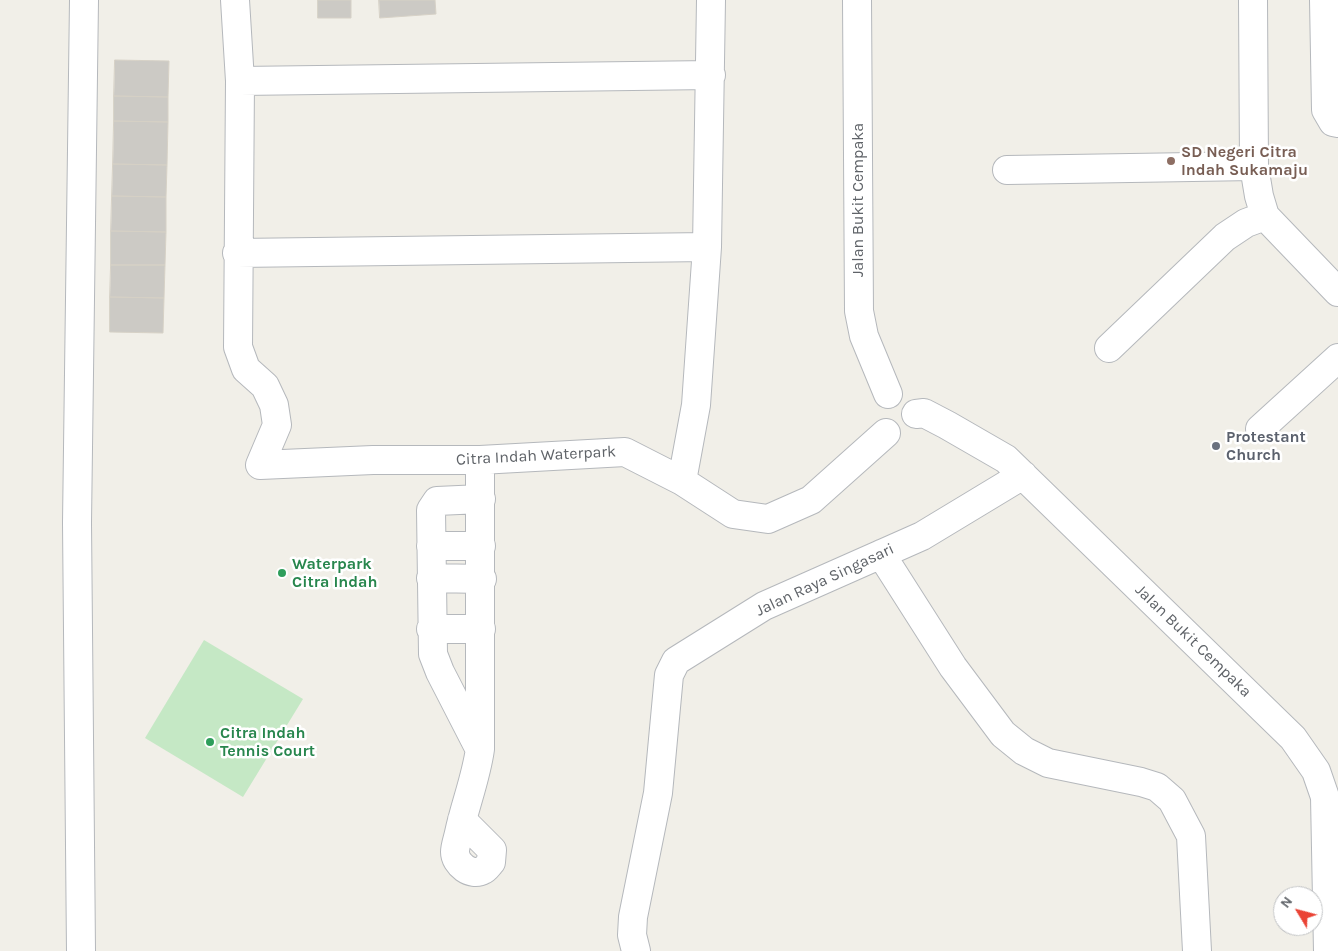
<!DOCTYPE html>
<style>
body{margin:0}
#map{position:relative;width:1338px;height:951px;overflow:hidden;background:#f1efe8;font-family:Karla,sans-serif}
canvas{display:block}
.north{position:absolute;left:1273px;top:886px;width:50px;height:50px;box-sizing:border-box;background:#fff;border:1px solid #bfc1c3;border-radius:50%;rotate:307deg;font-size:14px;font-weight:700;line-height:20px;text-align:center;color:#5f6368}
.north::after{content:'';display:block;margin:auto;width:18px;height:22px;background:#ea4335;clip-path:polygon(50% 0,100% 100%,50% 72%,0 100%)}
</style>
<div id="map">
<canvas width="1338" height="951"></canvas>
<div class="north">N</div>
</div>
<script>
const c = document.querySelector('canvas').getContext('2d');
c.lineJoin = 'round';
function fill(path, color) {
  c.fillStyle = color;
  c.fill(path, 'evenodd');
}
function stroke(path, color, width, dash) {
  c.strokeStyle = color;
  c.lineWidth = width;
  c.lineCap = dash ? 'butt' : 'round';
  c.setLineDash(dash || []);
  c.stroke(path);
}
function label(font, color, halo, rows, align = 'center') {
  c.font = font + ' Karla,sans-serif';
  c.lineWidth = 5;
  c.setLineDash([]);
  c.textBaseline = 'middle';
  c.strokeStyle = halo;
  c.fillStyle = color;
  for (const [text, x, y, turn = 0] of rows) {
    c.save();
    c.translate(x, y);
    c.rotate((+turn || 0) * Math.PI / 180);
    c.textAlign = isNaN(turn) ? turn : align;
    if (halo) c.strokeText(text, 0, 0);
    c.fillText(text, 0, 0);
    c.restore();
  }
}
fill(new Path2D(`
 M204 640 303 699 243 797 145 738Z`), '#c5e8c5');
const building = new Path2D(`
 M318 0H351V18H318Z
 M379 0H435L436 14 380 18Z
 M115 60 169 61 168 97 114 96Z
 M114 96 168 97V122L114 121Z
 M114 121 168 122 167 165 113 164Z
 M113 164 167 165 166 197 112 196Z
 M112 196 166 197V232L111 231Z
 M111 231 166 232 165 265H111Z
 M111 265H165L164 298 110 297Z
 M110 297 164 298 163 333 110 332Z`);
fill(building, '#cccac5');
stroke(building, '#d6d1c6', 1);
const minor = new Path2D(`
 M235 0 240 81 238 347 246 369 265 386 274 405 277 425 260 465 373 460H480L625 452 682 481 733 514 768 519 811 500 886 433
 M857 0 859 311 864 336 888 394
 M1253 0 1254 166 1259 196 1265 216 1338 292
 M1324 0 1326 110 1333 122 1338 123
 M240 81 711 75
 M1007 170 1254 166
 M237 253 707 247
 M1109 348 1225 237 1246 223 1265 216
 M916 414 924 413 947 425 1006 459 1293 738 1316 771 1325 797 1328 951
 M1260 429 1338 358
 M682 481 696 405 707 247 711 0
 M431 546H481
 M881 554 953 667 1003 734 1024 751 1048 763 1141 782 1157 787 1172 800 1191 836 1197 951
 M431 578 482 579
 M431 629H481
 M478 746 440 672 433 654 431 510 437 501 481 499
 M462 820 492 850 491 862C489 864 486 869 483 870 471 877 455 864 455 852 455 846 458 838 459 833 465 805 476 778 480 749V460
 M81 951 77 523 84 0
 M636 951 632 935 633 917 658 793 669 675 676 661 764 606 922 536 1023 475`);
stroke(minor, '#b5b8bc', 30);
stroke(minor, '#fff', 28);
for (const [x, y, r, color] of [
 [1171,161,5,"#8d6e63"],
 [1216,446,5,"#6b7280"],
 [282,573,5,"#2e9e5b"],
 [210,742,5,"#2e9e5b"]
]) {
  const dot = new Path2D();
  dot.arc(x, y, r, 0, 2 * Math.PI);
  c.fillStyle = color;
  c.fill(dot);
  stroke(dot, '#fff', 2);
}
label('bold 16px', '#785e54', '#fff', [
 ["SD Negeri Citra",1181,152],
 ["Indah Sukamaju",1181,170]
], 'left');
label('16px', '#5f6368', '#fff', [
 ["Jalan Bukit Cempaka",858,200,-90],
 ["Citra Indah Waterpark",536,456,-3],
 ["Jalan Raya Singasari",825,580,-25],
 ["Jalan Bukit Cempaka",1193,641,44]
]);
label('bold 16px', '#5b616d', '#fff', [
 ["Protestant",1226,437],
 ["Church",1226,455]
], 'left');
label('bold 16px', '#27864d', '#fff', [
 ["Waterpark",292,564],
 ["Citra Indah",292,582],
 ["Citra Indah",220,733],
 ["Tennis Court",220,751]
], 'left');
</script>
